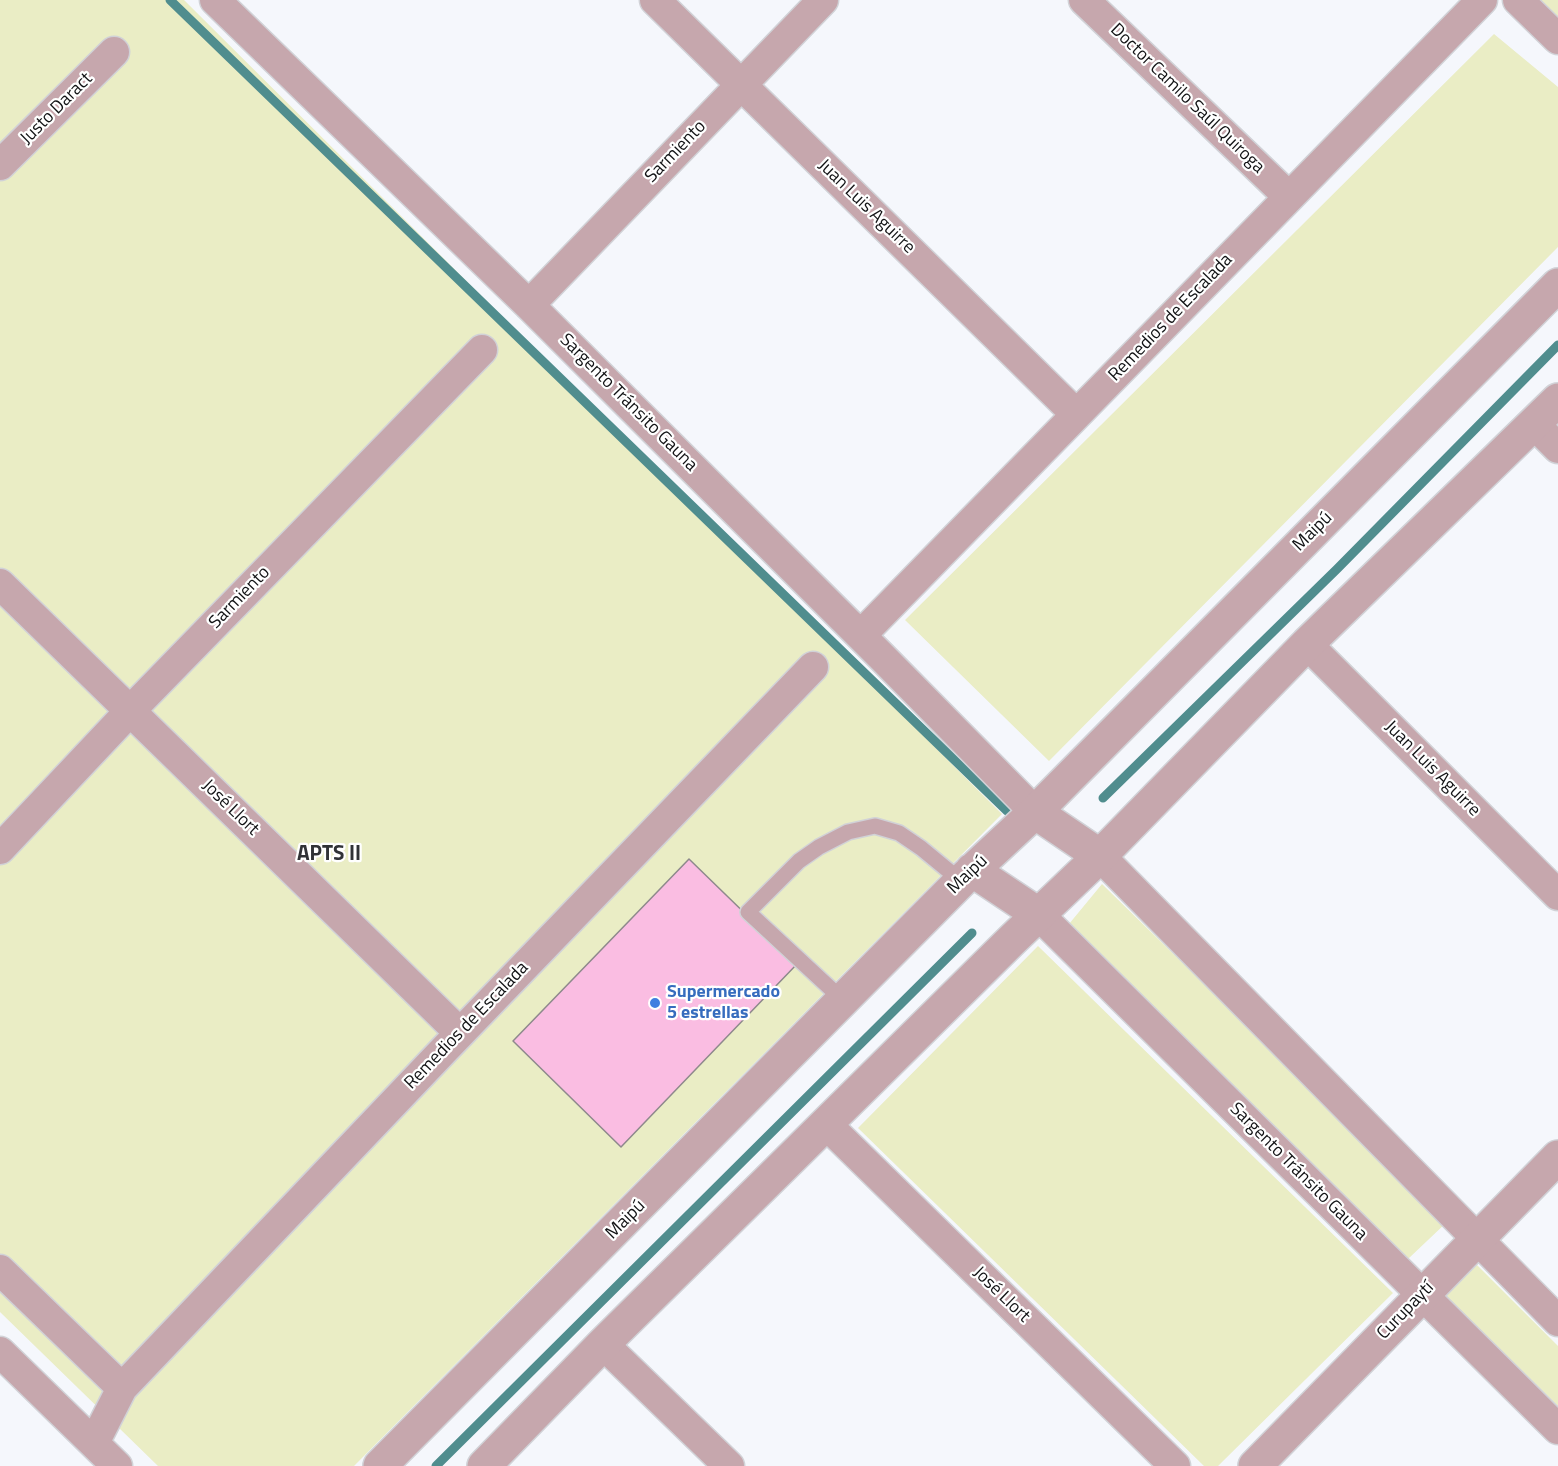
<!DOCTYPE html>
<meta charset="utf-8">
<style>
body{margin:0}
canvas{display:block;background:#f5f7fc}
</style>
<canvas width="1558" height="1466"></canvas>
<script>
const c = document.querySelector('canvas').getContext('2d');
c.lineJoin = 'round';
function fill(path, color) {
  c.fillStyle = color;
  c.fill(path, 'evenodd');
}
function stroke(path, color, width, dash) {
  c.strokeStyle = color;
  c.lineWidth = width;
  c.lineCap = dash ? 'butt' : 'round';
  c.setLineDash(dash || []);
  c.stroke(path);
}
function label(font, color, halo, rows, align = 'center') {
  c.font = font + ' "Titillium Web",sans-serif';
  c.lineWidth = 4.5;
  c.setLineDash([]);
  c.textBaseline = 'middle';
  c.strokeStyle = halo;
  c.fillStyle = color;
  for (const [text, x, y, turn = 0] of rows) {
    c.save();
    c.translate(x, y);
    c.rotate((+turn || 0) * Math.PI / 180);
    c.textAlign = isNaN(turn) ? turn : align;
    if (halo) c.strokeText(text, 0, 0);
    c.fillText(text, 0, 0);
    c.restore();
  }
}
fill(new Path2D(`
 M0 0H184L1002 814 354 1466H158L0 1312Z
 M1534 0H1558V21Z
 M1494 34 1558 87V247L1049 761 905 620Z
 M1102 884 1447 1222 1408 1259 1069 924Z
 M1038 946 1393 1293 1218 1466H1204L858 1128Z
 M1477 1265 1558 1346V1406L1446 1296Z`), '#eaedc5');
stroke(new Path2D(`
 M170 0 1007 811
 M1103 798 1337 569 1558 345
 M436 1466 972 933`), '#508d8e', 9);
const building = new Path2D(`
 M689 859 797 964 621 1147 513 1041Z`);
fill(building, '#fabde2');
stroke(building, '#8e898c', 1.5);
const service = new Path2D(`
 M844 1001 748 912 799 861 819 847 848 832 875 826 899 833 921 848 961 881`);
const minor = new Path2D(`
 M215 0 529 305 883 658 1035 812
 M655 0 1076 414
 M1084 0 1289 197
 M1518 0 1558 39
 M0 165 114 52
 M529 305 823 0
 M1534 424 1558 448
 M0 584 460 1033
 M861 635 1482 0
 M1307 644 1558 895
 M0 849 130 711 482 350
 M1100 856 1558 1321
 M1038 914 1558 1429
 M826 1124 1175 1466
 M0 1270 122 1388 94 1443
 M603 1344 729 1466
 M0 1352 117 1466
 M122 1388 443 1051 813 667`);
const tertiary = new Path2D(`
 M1035 812 1100 856
 M972 870 1038 914
 M380 1466 961 881 1035 812 1558 285
 M484 1466 603 1344 1012 940 1100 856 1307 644 1558 400
 M1255 1466 1558 1157`);
stroke(service, '#d1d2d7', 18);
stroke(minor, '#d1d2d7', 33);
stroke(tertiary, '#d1d2d7', 36);
stroke(service, '#c6a7ad', 15);
stroke(minor, '#c6a7ad', 30);
stroke(tertiary, '#c6a7ad', 33);
for (const [x, y, r, color] of [
 [655,1003,6,"#3f7fe0"]
]) {
  const dot = new Path2D();
  dot.arc(x, y, r, 0, 2 * Math.PI);
  c.fillStyle = color;
  c.fill(dot);
  stroke(dot, '#fff', 2);
}
label('18px', '#111214', '#fff', [
 ["Doctor Camilo Saúl Quiroga",1187,99,44],
 ["Justo Daract",57,109,-45],
 ["Sarmiento",676,152,-46],
 ["Juan Luis Aguirre",866,207,44],
 ["Remedios de Escalada",1171,318,-46],
 ["Sargento Tránsito Gauna",628,403,45],
 ["Maipú",1313,532,-45],
 ["Sarmiento",240,598,-46],
 ["Juan Luis Aguirre",1432,769,45],
 ["José Llort",230,808,44],
 ["Maipú",968,875,-44],
 ["Remedios de Escalada",467,1026,-46],
 ["Sargento Tránsito Gauna",1298,1172,45],
 ["Maipú",626,1220,-45],
 ["José Llort",1001,1295,44],
 ["Curupaytí",1406,1311,-46]
]);
label('bold 18px', '#366cbe', '#fff', [
 ["Supermercado",667,993],
 ["5 estrellas",667,1014]
], 'left');
label('bold 21px', '#303236', '#fff', [
 ["APTS II",329,855]
]);
</script>
